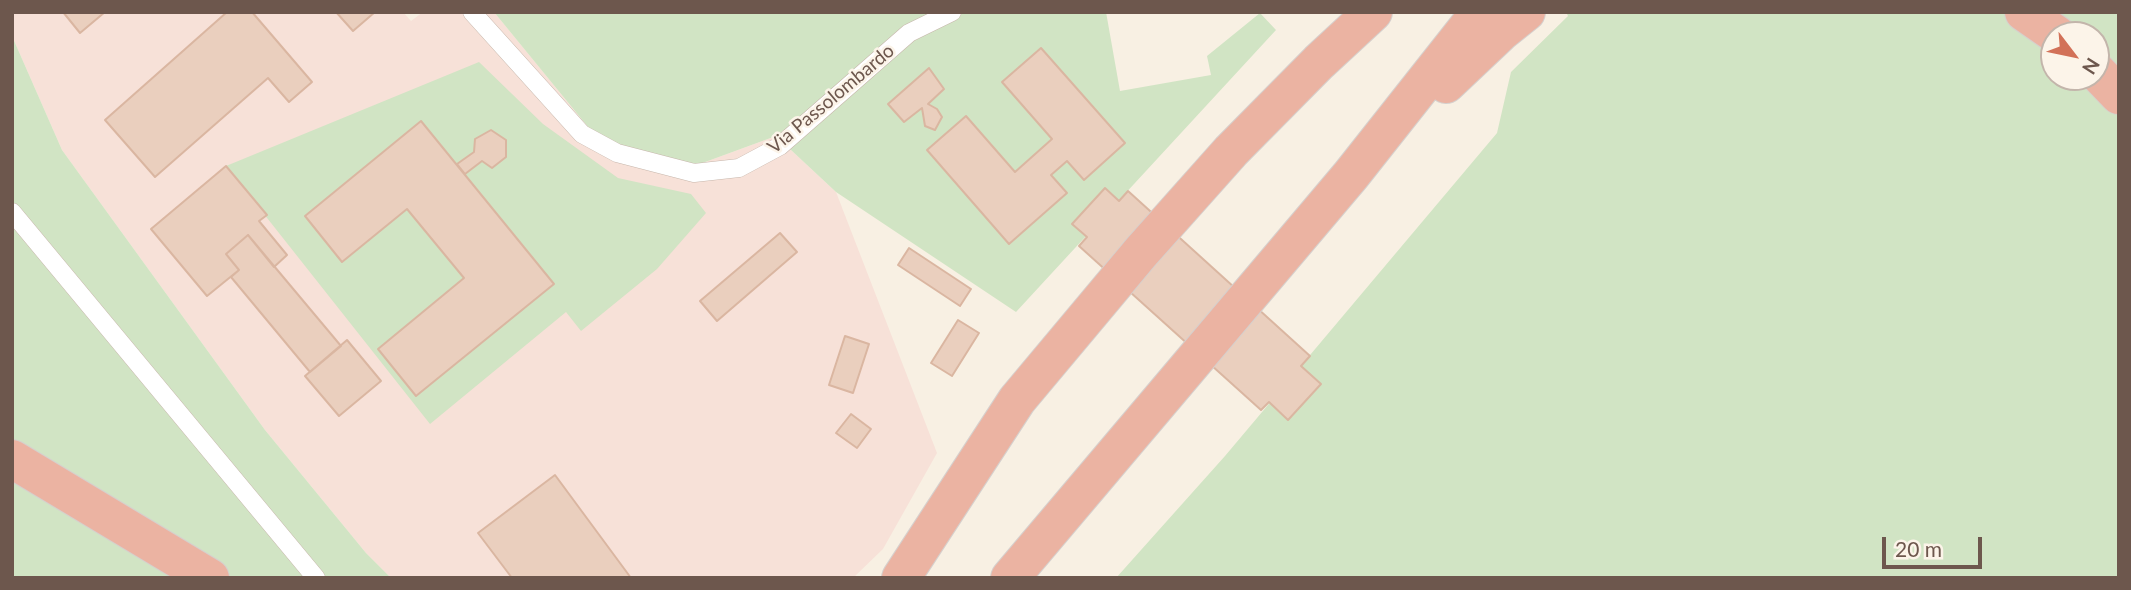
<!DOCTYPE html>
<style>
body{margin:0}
#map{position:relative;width:2131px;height:590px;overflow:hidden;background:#f8f0e3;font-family:Lato,sans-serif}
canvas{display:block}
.frame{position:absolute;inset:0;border:14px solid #6d574d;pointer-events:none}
.north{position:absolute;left:2040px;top:21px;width:70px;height:70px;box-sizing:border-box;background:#fcf4e9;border:2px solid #c3b5ab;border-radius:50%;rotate:122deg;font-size:19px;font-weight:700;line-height:28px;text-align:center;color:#6d574d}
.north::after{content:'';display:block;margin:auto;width:24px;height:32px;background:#d27158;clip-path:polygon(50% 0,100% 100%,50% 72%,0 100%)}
.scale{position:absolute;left:1882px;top:537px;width:100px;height:32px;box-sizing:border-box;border:4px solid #6d574d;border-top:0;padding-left:9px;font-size:21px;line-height:24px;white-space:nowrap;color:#6d574d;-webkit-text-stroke:5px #fcf4e9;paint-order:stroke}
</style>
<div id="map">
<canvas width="2131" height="590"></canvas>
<div class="frame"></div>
<div class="north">N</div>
<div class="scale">20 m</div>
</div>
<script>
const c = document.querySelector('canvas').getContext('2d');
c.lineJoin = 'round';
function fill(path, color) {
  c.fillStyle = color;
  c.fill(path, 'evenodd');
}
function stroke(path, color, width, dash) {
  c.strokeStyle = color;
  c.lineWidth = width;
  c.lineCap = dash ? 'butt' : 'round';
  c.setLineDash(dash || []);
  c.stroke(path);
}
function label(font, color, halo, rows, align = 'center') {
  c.font = font + ' Lato,sans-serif';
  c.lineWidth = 5;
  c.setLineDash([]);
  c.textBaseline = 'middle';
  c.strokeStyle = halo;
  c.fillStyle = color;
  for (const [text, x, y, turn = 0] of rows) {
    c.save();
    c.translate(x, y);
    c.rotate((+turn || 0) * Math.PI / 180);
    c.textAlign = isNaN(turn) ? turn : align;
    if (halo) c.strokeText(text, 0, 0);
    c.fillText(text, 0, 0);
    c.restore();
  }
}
fill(new Path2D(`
 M12 12H403L411 21 423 12H494L602 144 697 165 776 136 836 192 937 453 883 549 853 578H391L366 553 265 430 62 150 12 36Z`), '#f7e1d8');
fill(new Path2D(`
 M494 12H1106L1120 91 1211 75 1207 56 1260 13 1276 30 1016 312 836 192 776 136 697 165 602 144Z
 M1566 12H2119V578H1116L1225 456 1497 133 1511 72 1568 16ZM2054 35H2096V77H2054Z
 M12 36 62 150 265 430 366 553 391 578H12Z
 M479 62 543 124 618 178 691 194 706 213 657 269 581 331 566 312 430 424 226 166Z`), '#d1e4c4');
const building = new Path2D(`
 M63 12H105L80 33Z
 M227 12H252L312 82 289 102 268 78 155 177 105 120Z
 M336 12H375L353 31Z
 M1041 48 1125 143 1084 180 1067 161 1051 175 1067 193 1009 244 927 150 966 116 1015 172 1052 139 1002 82Z
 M929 68 944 89 928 104 937 109 942 117 935 130 925 126 922 108 904 122 888 104Z
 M421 121 554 284 416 396 378 349 464 278 407 209 342 262 305 216Z
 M491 130 506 140V157L492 168 482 161 465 174 457 164 474 152 475 139Z
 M226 166 267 215 259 221 287 255 274 267 248 235 226 254 239 270 207 296 151 229Z
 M1105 188 1119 201 1128 191 1310 356 1301 366 1321 384 1288 420 1269 402 1261 410 1079 246 1087 237 1072 224Z
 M780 233 797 252 717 321 700 301Z
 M248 235 341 346 310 372 231 277 239 270 226 254Z
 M909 248 971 289 960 306 898 265Z
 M958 320 979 333 952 376 931 363Z
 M845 336 869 344 853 393 829 385Z
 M347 340 381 381 339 416 305 376Z
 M851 414 871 429 857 448 836 433Z
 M555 475 631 578H512L478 533Z`);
fill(building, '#eacfbe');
stroke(building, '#dab6a1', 2);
const service = new Path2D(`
 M472 12 582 134 617 153 694 173 739 168 780 146 909 33 952 12
 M12 212 316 578`);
const motorway = new Path2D(`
 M2024 12 2057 35
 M2096 71 2119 95
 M1446 84 1501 32 1526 12
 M12 459 210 578
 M901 578 1017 400 1141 252 1231 151 1319 62 1373 12
 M1010 578 1351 175 1480 12`);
stroke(service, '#c7b7ac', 19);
stroke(motorway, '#d6d0cd', 40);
stroke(service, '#fff', 18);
stroke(motorway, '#ebb3a2', 38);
label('19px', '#6d574d', '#fcf4e9', [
 ["Via Passolombardo",831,99,-40]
]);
</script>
